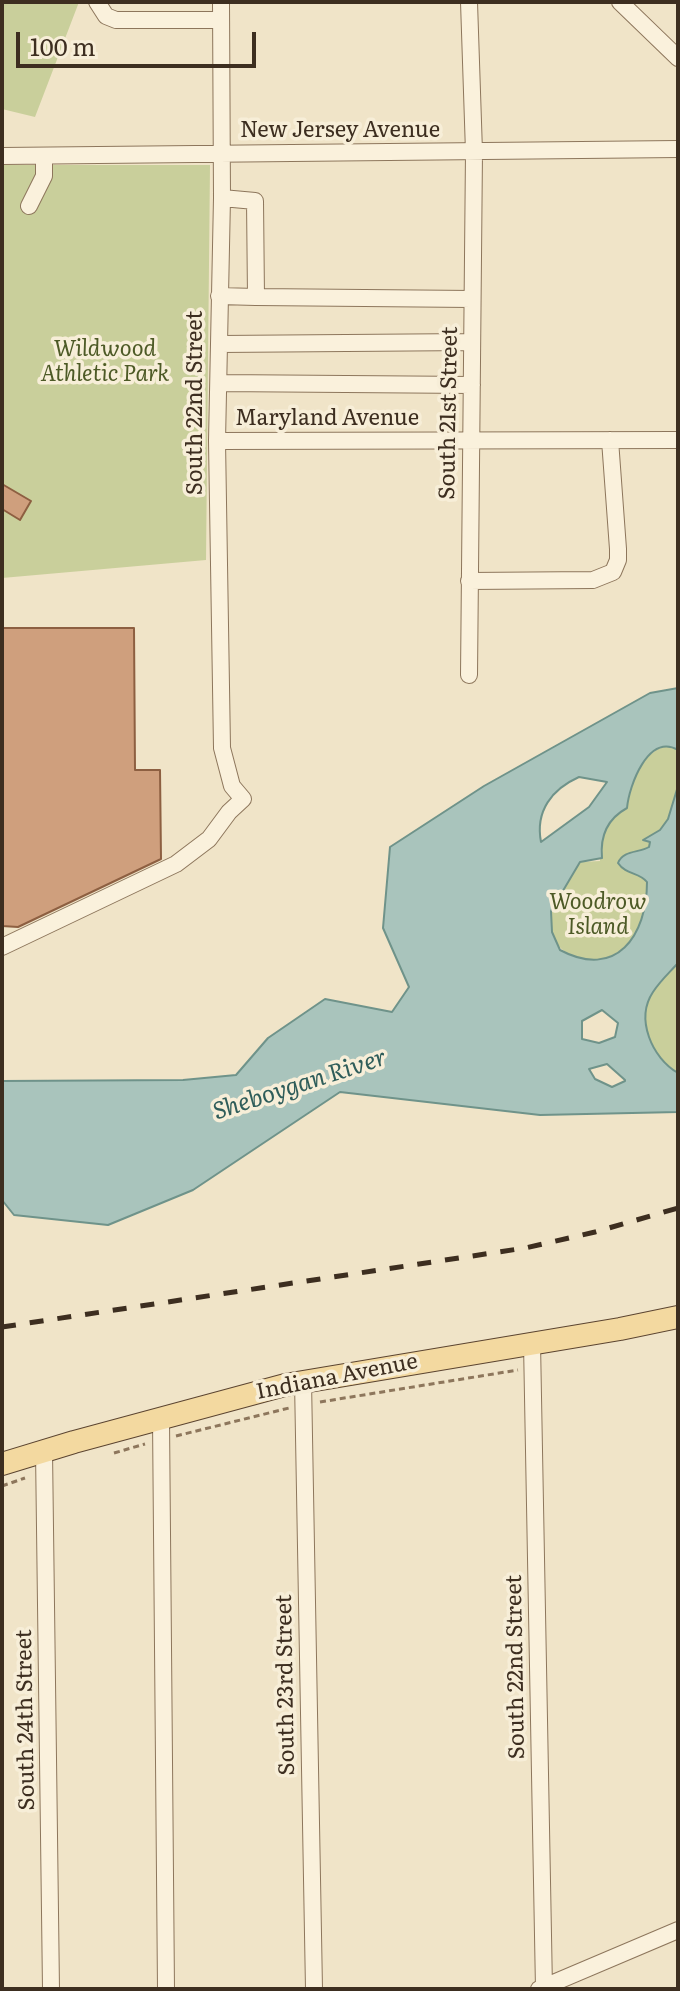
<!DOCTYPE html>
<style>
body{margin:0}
#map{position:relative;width:680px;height:1991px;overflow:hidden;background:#f0e4c8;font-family:Literata,serif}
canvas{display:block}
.frame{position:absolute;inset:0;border:4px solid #3d2e20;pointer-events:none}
.scale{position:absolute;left:16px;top:32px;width:240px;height:36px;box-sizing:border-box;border:4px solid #3d2e20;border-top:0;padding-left:10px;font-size:24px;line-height:28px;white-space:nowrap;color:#3d2e20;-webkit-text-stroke:6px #f7eed8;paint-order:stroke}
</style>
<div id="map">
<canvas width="680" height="1991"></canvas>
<div class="frame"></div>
<div class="scale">100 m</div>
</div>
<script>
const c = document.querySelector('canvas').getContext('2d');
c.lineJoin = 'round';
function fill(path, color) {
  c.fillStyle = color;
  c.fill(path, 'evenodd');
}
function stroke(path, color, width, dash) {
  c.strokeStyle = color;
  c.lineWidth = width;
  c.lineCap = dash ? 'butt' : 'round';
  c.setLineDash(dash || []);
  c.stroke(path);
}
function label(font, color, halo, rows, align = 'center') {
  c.font = font + ' Literata,serif';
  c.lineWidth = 7;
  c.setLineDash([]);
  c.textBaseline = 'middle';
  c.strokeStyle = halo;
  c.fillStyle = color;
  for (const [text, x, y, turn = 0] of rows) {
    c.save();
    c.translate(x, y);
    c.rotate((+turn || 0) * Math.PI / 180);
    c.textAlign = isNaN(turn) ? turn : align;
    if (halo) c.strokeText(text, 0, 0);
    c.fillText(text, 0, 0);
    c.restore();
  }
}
fill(new Path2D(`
 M2 2H79L35 117 2 109Z
 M2 165H210L206 560 2 578Z
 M670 745 678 750C678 770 679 816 660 830 655 834 649 836 644 840L650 842 649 847 644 850 628 872 642 875 647 882C647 993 534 969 551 910 554 901 574 870 580 862L600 861C601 838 606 819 627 808 629 783 642 750 670 745Z
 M678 963V1073C652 1058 635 1019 653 992 660 981 670 972 678 963Z`), '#c9cf9b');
const water = new Path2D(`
 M678 688V750C648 733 629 786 627 808 607 819 600 837 602 858L580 862 551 911 552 932 560 950C616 980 647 936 647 882 639 872 626 875 618 863 623 850 639 853 649 847L650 842 643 840 660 830 668 819 678 786V963C670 972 660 981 653 992 635 1019 652 1058 678 1073V1112L540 1115 340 1092 193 1190 108 1225 14 1215 2 1200V1081L183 1080 236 1075 268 1038 325 999 392 1012 409 987 383 928 390 847 484 786 650 693ZM579 777 607 782 589 807 541 842C535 811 552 789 579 777ZM602 1010 618 1023 615 1037 599 1043 582 1039V1021ZM607 1064 625 1080V1081L612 1087 595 1079 589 1069Z`);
fill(water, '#a9c4bc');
stroke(water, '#6f938a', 2);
const building = new Path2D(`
 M2 484 31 501 20 520 2 509Z
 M2 628H134L135 770H160L161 859 18 927 2 926Z`);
fill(building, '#cf9f7d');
stroke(building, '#8d5f41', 2);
const minor = new Path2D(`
 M97 2 106 16 116 20H221
 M620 2 678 58
 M2 156 678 149
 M29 206 44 176V156
 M219 296 256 297 255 201 222 198
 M256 297 472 299
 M220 344 472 342
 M219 383 472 385
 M217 441 678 440
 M469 581 593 580 613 572 618 560V549L610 440
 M469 675 474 152 469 2
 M2 947 176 864 209 839 229 812 243 799 232 786 222 748 217 441 222 198 221 2
 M532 1343 544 1989
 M303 1381 314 1989
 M161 1419 166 1989
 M44 1451 51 1989
 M539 1989 678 1930`);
const major = new Path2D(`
 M2 1464 74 1442 285 1385 620 1329 678 1317`);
stroke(minor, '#8d765c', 18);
stroke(major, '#5b4430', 24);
stroke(new Path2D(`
 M320 1402 518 1370
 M176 1436 289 1408
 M114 1453 145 1444
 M2 1486 25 1478`), '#8d765c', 3, [6, 4]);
stroke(minor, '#faf1dc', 16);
stroke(major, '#f3d9a0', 22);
stroke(new Path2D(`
 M2 1327 525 1248 595 1232 678 1208`), '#3d2e20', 5, [14, 14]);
label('22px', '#3d2e20', '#f7eed8', [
 ["New Jersey Avenue",340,131],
 ["South 22nd Street",196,403,-90],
 ["South 21st Street",449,413,-89],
 ["Maryland Avenue",327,419],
 ["Indiana Avenue",337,1377,-11],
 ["South 22nd Street",516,1667,-91],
 ["South 23rd Street",286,1685,-91],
 ["South 24th Street",26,1720,-91]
]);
label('italic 22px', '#4d5a26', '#f7eed8', [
 ["Wildwood",105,350],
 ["Athletic Park",105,375],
 ["Woodrow",598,903],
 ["Island",598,928]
]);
label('italic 24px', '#2f5d5a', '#f7eed8', [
 ["Sheboygan River",300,1085,-18]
]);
</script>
